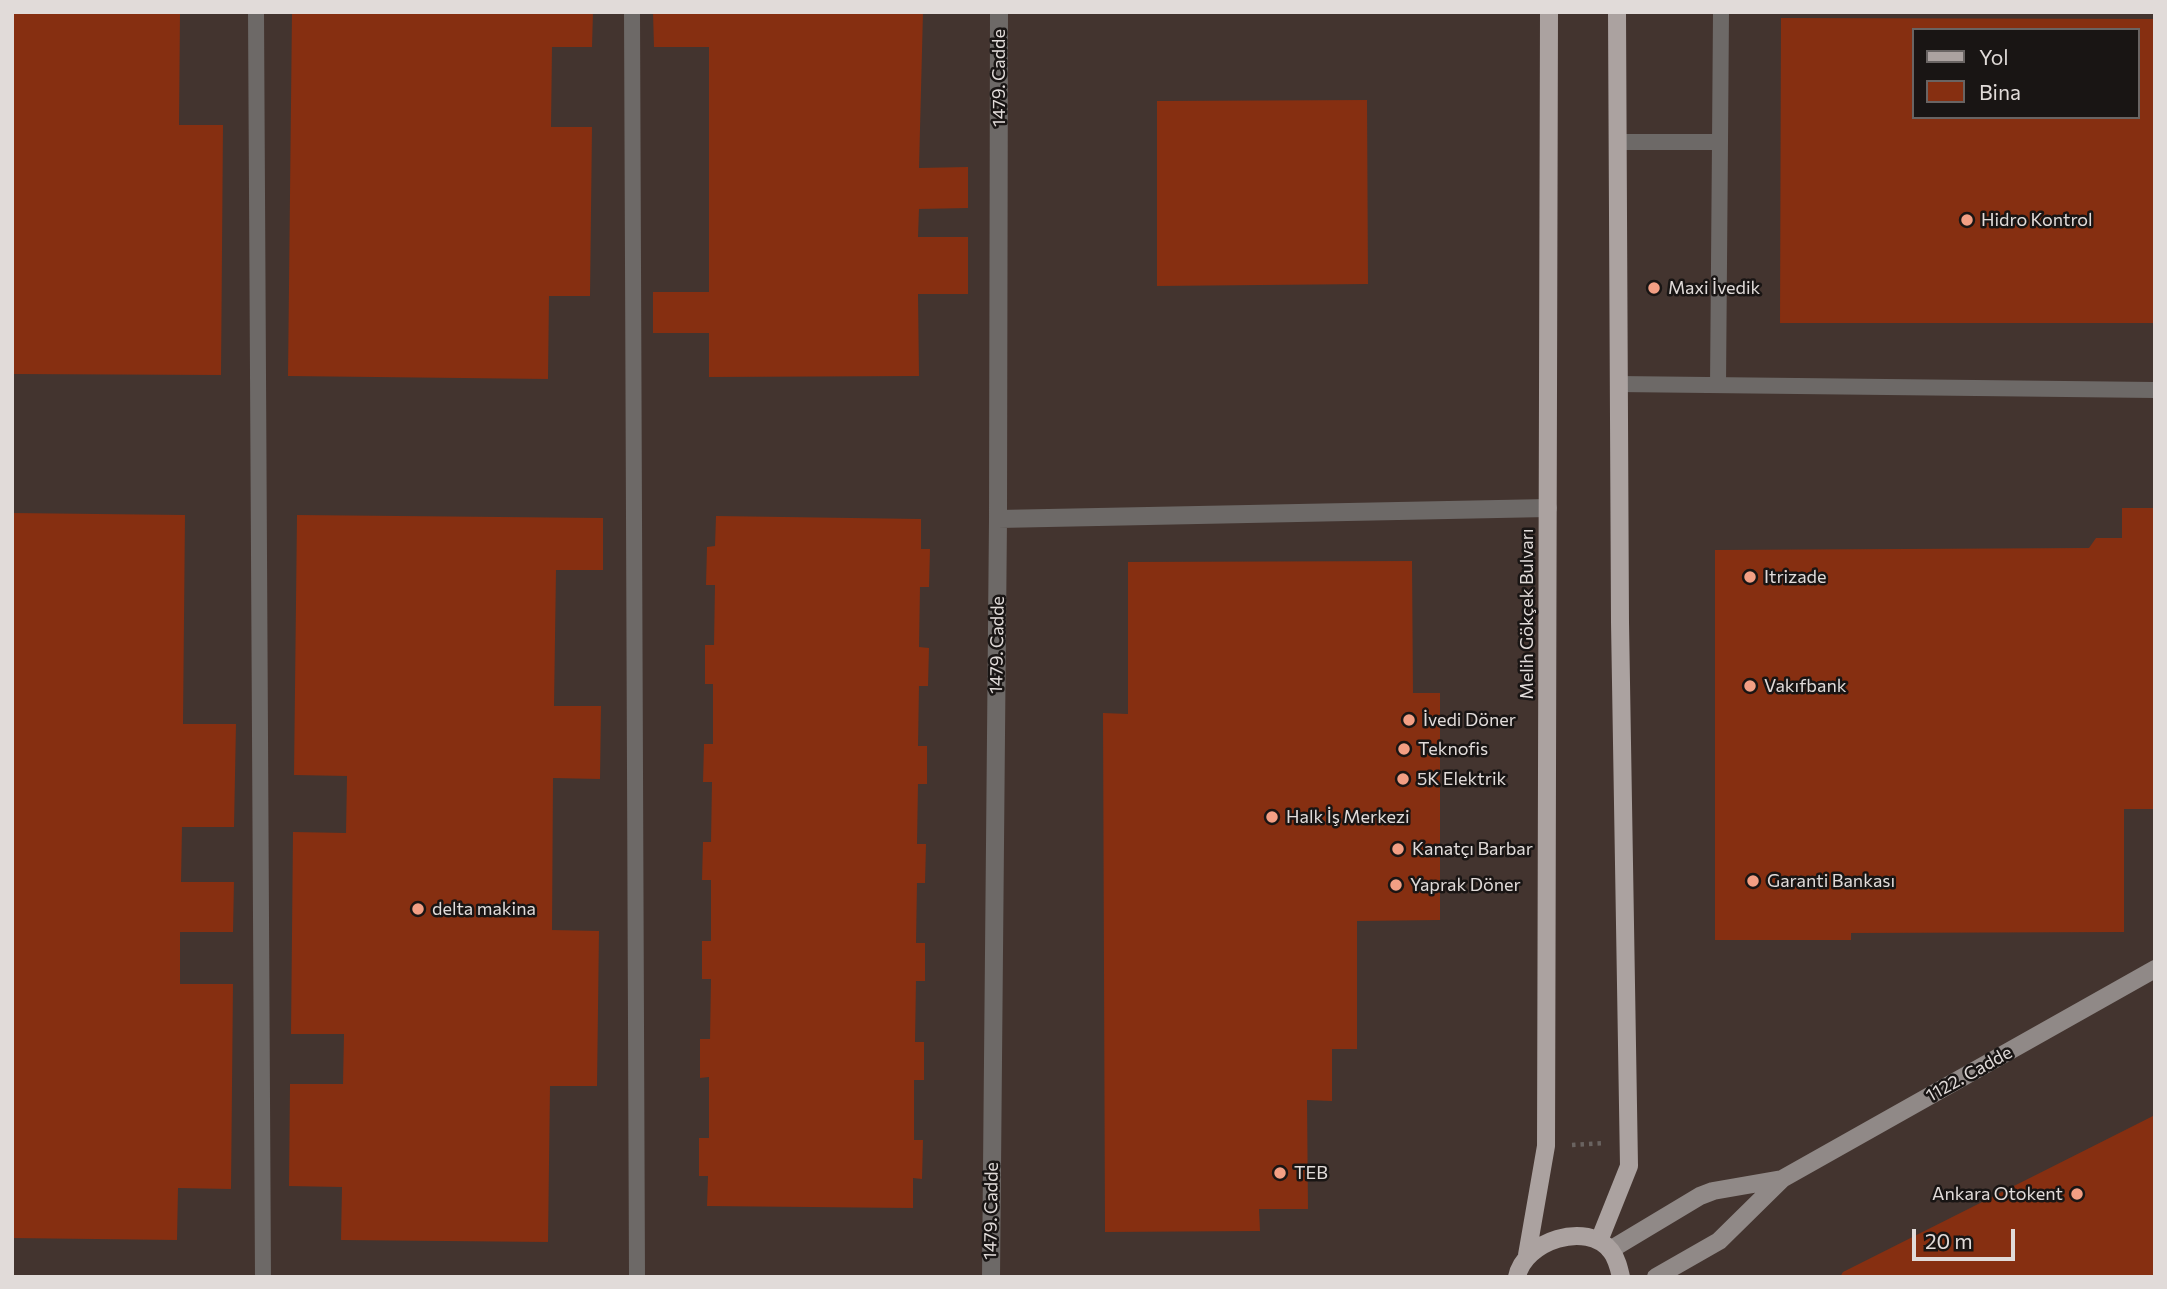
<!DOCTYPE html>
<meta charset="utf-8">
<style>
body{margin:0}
#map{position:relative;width:2167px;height:1289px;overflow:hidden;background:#342c29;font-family:Commissioner,sans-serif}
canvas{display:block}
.frame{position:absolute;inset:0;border:14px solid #e1dbd9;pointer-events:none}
.legend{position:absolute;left:1912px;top:28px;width:228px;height:91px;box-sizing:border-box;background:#191514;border:2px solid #696463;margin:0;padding:9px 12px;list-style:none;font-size:21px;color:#e1dbd9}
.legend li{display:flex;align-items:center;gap:14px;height:35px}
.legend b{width:35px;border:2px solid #696463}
.scale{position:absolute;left:1912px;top:1229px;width:103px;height:32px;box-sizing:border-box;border:4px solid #e1dbd9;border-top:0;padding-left:9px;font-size:21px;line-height:24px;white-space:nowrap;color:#e1dbd9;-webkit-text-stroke:5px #191514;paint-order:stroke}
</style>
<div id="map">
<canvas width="2167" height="1289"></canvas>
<div class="frame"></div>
<ul class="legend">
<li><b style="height:9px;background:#aba2a0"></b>Yol</li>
<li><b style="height:19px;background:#862f11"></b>Bina</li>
</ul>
<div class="scale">20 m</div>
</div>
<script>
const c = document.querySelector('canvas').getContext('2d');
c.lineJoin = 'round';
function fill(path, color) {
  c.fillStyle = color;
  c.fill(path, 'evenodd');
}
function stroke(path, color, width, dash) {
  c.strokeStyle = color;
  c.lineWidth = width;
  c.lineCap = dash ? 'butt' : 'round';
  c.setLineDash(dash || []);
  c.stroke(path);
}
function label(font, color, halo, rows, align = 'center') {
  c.font = font + ' Commissioner,sans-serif';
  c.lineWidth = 5;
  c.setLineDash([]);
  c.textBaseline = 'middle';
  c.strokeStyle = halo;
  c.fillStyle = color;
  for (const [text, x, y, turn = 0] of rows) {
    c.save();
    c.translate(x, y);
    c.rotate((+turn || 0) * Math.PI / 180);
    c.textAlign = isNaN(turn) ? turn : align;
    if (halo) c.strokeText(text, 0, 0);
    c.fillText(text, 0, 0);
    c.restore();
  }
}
fill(new Path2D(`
 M12 12H2155V1277H12ZM1913 30H2137V117H1913Z`), '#43342f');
fill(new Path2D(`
 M12 12H180L179 125H223L221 375 12 374Z
 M292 12H593L592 47H552L551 127H592L590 296H549L548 379 288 376Z
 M653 12H923L919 168 968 167V208L919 209 918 237H968V294H918L919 376 709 377V333H653V292H709V47H654Z
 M1781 18 2155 19V323H1780ZM1913 30H2137V117H1913Z
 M1367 100 1368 284 1157 286V101Z
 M2122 508H2155V809H2124V932L1851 933V940H1715V550L2089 548 2096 538H2122Z
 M12 513 185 515 183 724H236L234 827H182L181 882H234L233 932H180V984H233L231 1189 178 1188 177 1240 12 1238Z
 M297 515 603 518V570H556L554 706H601L600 779 553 778 552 930 599 931 597 1086H550L548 1242 341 1240 342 1187 289 1186 290 1084H343L344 1034H291L293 832 346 833 347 776 294 775Z
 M716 516 921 519V549H930L929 587H920L919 647 929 648 928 686H919L918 746H927V784H918L917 844H926L925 883H917L916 943H925V981H916L915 1042H924V1080H914V1140H923L922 1179 913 1178V1208L707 1206 708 1176H699V1138H709V1077L700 1078V1039H710L711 979H702V941H711V880H702L703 842H711L712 782H703L704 744H713V684H705V645H714L715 585H706L707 547 715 546Z
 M1412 561 1413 693H1440V920L1357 921V1049H1332V1101L1307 1100 1308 1209H1259L1260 1231 1105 1232 1103 713 1128 714V562Z
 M2155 1115V1277H1840L1843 1272Z`), '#862f11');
stroke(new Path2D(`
 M1572 1145 1605 1143`), '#6a6360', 4.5, [3.5, 5]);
stroke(new Path2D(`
 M256 12 263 1277
 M632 12 637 1277
 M1617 142H1720L1721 12
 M1618 384 2155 390
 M1718 385 1720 142`), '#6d6967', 16);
stroke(new Path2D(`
 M998 519 1548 508
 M991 1277 998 519 999 12`), '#6d6967', 18);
stroke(new Path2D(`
 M1610 1250 1700 1196 1713 1191 1782 1179
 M1656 1277 1719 1241 1782 1179 2155 969`), '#908987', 18);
stroke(new Path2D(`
 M1599 1241 1629 1166 1620 622 1617 12
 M1527 1255 1546 1146 1549 12
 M1517 1277C1524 1241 1587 1220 1611 1251 1617 1259 1619 1268 1621 1277`), '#aba2a0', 18);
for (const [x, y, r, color] of [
 [1967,220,7,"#f39f84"],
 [1654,288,7,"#f39f84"],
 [1750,577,7,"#f39f84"],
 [1750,686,7,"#f39f84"],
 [1409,720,7,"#f39f84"],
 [1404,749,7,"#f39f84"],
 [1403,779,7,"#f39f84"],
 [1272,817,7,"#f39f84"],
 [1398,849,7,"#f39f84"],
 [1753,881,7,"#f39f84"],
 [1396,885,7,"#f39f84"],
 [418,909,7,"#f39f84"],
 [1280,1173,7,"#f39f84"],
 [2077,1194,7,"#f39f84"]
]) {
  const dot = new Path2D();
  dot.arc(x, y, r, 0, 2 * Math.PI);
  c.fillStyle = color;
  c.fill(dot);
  stroke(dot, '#191514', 2.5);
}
label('18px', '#e1dbd9', '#191514', [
 ["1479. Cadde",999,78,-90],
 ["Melih Gökçek Bulvarı",1527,614,-90],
 ["1479. Cadde",997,645,-89],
 ["1122. Cadde",1969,1074,-29],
 ["1479. Cadde",991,1211,-89]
]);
label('18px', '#e1dbd9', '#191514', [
 ["Hidro Kontrol",1981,220],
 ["Maxi İvedik",1668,288],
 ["Itrizade",1764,577],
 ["Vakıfbank",1764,686],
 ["İvedi Döner",1423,720],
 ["Teknofis",1418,749],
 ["5K Elektrik",1417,779],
 ["Halk İş Merkezi",1286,817],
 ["Kanatçı Barbar",1412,849],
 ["Garanti Bankası",1767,881],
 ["Yaprak Döner",1410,885],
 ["delta makina",432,909],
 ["TEB",1294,1173],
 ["Ankara Otokent",2063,1194,"right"]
], 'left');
</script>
